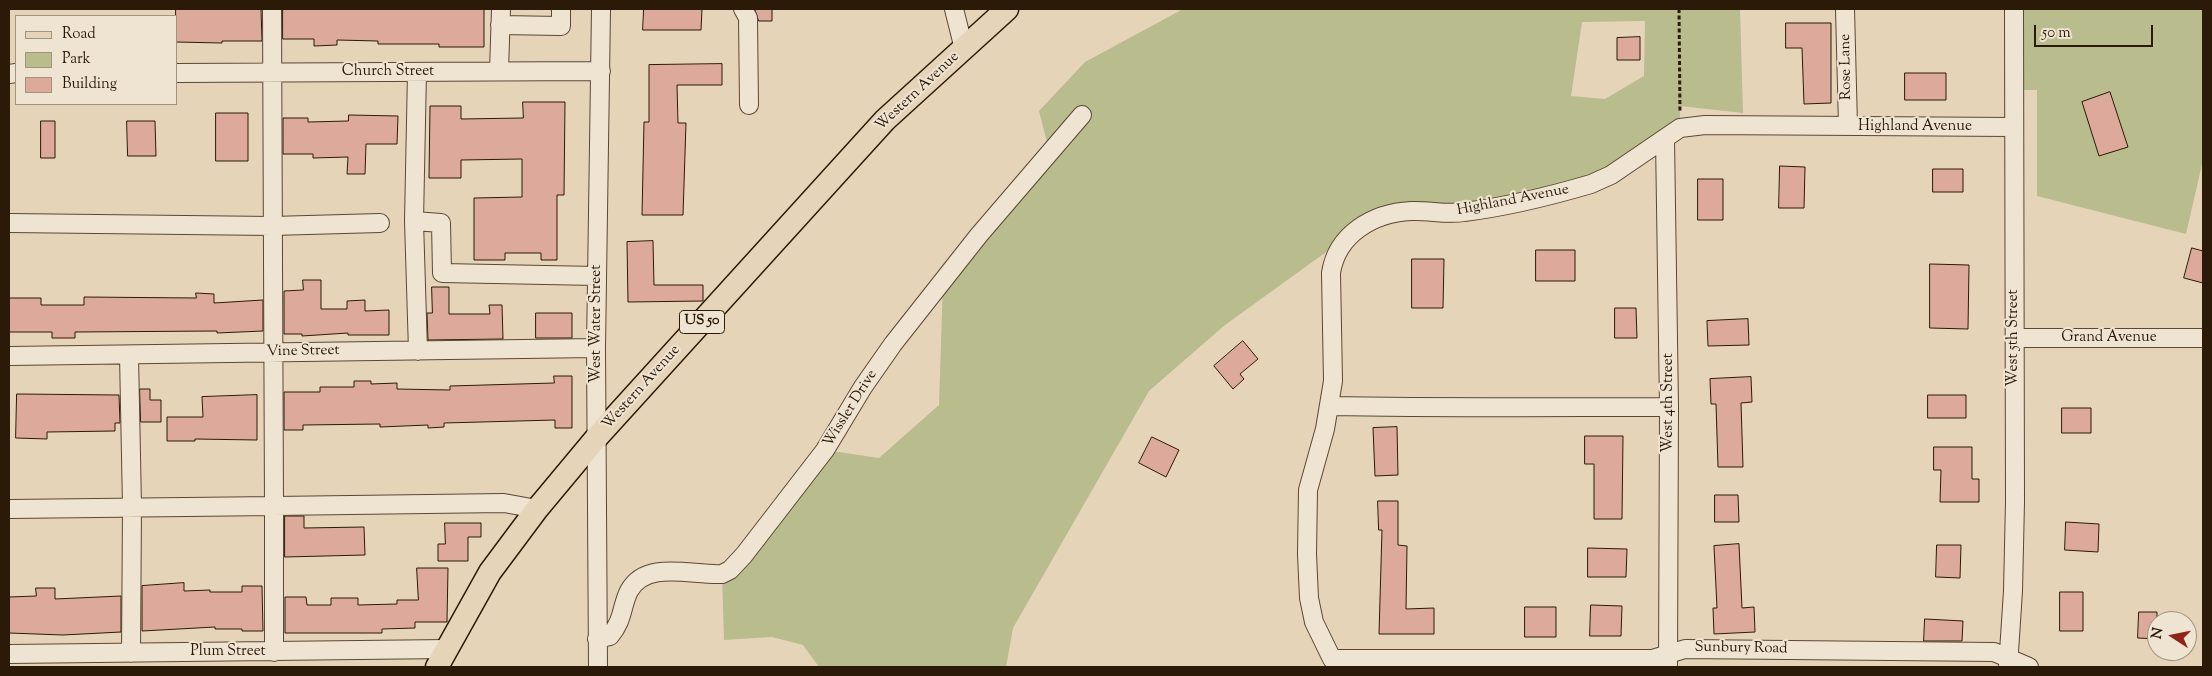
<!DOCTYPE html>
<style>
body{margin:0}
#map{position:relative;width:2212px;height:676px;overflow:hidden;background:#e6d4b9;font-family:"Sorts Mill Goudy",serif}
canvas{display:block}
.frame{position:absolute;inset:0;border:10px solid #2b1a08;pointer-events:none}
.legend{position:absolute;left:15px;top:15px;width:162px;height:90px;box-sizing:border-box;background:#efe3d2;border:1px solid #a19381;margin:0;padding:6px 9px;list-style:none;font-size:15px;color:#2b1a08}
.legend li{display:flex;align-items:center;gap:10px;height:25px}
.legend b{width:25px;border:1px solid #a19381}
.north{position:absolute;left:2147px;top:611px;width:50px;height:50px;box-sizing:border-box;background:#efe3d2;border:1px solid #a19381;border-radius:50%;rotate:281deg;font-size:14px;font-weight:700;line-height:20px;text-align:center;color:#2b1a08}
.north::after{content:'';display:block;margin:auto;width:18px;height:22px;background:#8f2418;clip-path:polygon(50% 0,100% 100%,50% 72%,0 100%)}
.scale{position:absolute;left:2034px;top:25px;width:119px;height:22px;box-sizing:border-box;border:2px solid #2b1a08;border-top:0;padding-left:6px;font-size:15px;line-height:18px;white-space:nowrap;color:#2b1a08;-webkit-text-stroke:4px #efe3d2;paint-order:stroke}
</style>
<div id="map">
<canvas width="2212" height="676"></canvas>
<div class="frame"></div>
<ul class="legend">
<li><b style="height:6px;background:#e6d4b9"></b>Road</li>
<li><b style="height:14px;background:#b9bc8c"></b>Park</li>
<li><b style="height:14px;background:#dda99a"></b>Building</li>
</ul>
<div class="north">N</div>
<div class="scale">50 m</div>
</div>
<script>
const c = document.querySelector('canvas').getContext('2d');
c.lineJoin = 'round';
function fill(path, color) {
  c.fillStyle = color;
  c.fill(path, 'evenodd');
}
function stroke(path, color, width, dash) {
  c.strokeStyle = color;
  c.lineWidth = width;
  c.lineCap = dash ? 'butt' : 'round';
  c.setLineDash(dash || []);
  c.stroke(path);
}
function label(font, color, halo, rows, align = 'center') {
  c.font = font + ' "Sorts Mill Goudy",serif';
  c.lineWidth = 4;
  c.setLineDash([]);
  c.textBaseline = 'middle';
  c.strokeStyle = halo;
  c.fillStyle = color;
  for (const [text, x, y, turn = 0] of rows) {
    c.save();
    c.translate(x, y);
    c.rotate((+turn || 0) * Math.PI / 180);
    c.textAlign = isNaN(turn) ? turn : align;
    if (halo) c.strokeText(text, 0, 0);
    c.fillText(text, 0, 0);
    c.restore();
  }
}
fill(new Path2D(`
 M1183 9H1740L1743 113 1680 106V128L1572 190 1411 210 1347 237 1225 325 1149 391 1013 628 1006 667H819L803 645 772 637 724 640 722 574 825 450 879 458 939 405 943 281 1050 154 1039 111 1085 62ZM1645 21 1644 76 1605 99 1571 96 1582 22Z
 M2014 9H2203V160L2186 234 2037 196V90H2013Z`), '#b9bc8c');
const building = new Path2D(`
 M176 9H261L262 41H222V43L176 42Z
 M283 9H484V47H439V44H378V41L337 40V45L314 46V39H283Z
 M644 9H702L701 30H643Z
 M755 9H772V21H759Z
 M1786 23H1831V103L1804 104 1802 48H1786Z
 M1640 37V60H1617V38Z
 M722 64V85H677L678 123H686L683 215H642L644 122H649V65Z
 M1905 73H1946V100H1905Z
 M2110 92 2128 147 2099 156 2082 102Z
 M523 102H565L564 195H557V260H541V253H505V260H474V198L522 197V159L461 160V178H429L430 106H461V119L523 118Z
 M216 113H248V161H216Z
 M349 115 398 116 397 144H366L365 174H347L348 157 313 158V154H283V118H308V122L348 121Z
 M41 121H55V158H41Z
 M127 121H155L156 156H128Z
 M1780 166 1805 167 1804 208H1779Z
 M1933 169H1963V192H1933Z
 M1698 179H1723V220H1698Z
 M653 241 654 285H703V301L628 302 627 242Z
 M2192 248 2203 251V283L2184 278Z
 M1536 250H1575V281H1536Z
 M1412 259H1444L1443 308H1412Z
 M1930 264 1969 265 1968 329 1930 328Z
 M303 280H321V309H347V301L365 300V311L389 310V335H348V333L302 336V334H284V291L303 290Z
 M432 287H449V314H490L489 305H502L503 339 428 340 427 313H432Z
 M196 293 214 294V303L263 300V331L217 333V331L75 332V338H52V332H9V298H41V305H84V297L196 298Z
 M1615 308H1636L1637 338H1615Z
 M536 313H572V338H536Z
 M1748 319 1749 345 1708 346 1707 321Z
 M1243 341 1258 359 1240 374 1244 379 1233 389 1214 366Z
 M554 376H572V428H555V420L444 423V427L428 428V425L380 427V424L303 425V430H284V392H320V387H354V381H371V384L397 383V389L450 390V386L554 383Z
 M1751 377 1752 402 1741 403 1743 467H1718L1716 404H1711L1710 379Z
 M140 389H150V400H161V422H141Z
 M17 394 119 395 120 423H115V431L47 432V439L16 438Z
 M257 395V440L195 439V441H167V417H203L202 397Z
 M1928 395H1966V418H1928Z
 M2062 408H2091V433H2062Z
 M1397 427 1398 475 1375 476 1373 428Z
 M1585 436H1623L1622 519H1594V464H1585Z
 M1152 437 1179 450 1166 477 1139 463Z
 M1934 447H1972V479H1979V502H1940L1941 470H1934Z
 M1715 495H1738L1739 522H1715Z
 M1378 501H1398V545L1407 546 1406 609 1434 608V634H1379L1382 530H1379Z
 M285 516H304V528L364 527 365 555 285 557Z
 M2066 522 2099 524 2098 552 2065 550Z
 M445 523H481V537H468V561H438V544H445Z
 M1739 544 1742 608 1754 607 1755 632 1714 634 1713 608H1717L1714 546Z
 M1937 545H1961L1960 578 1936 577Z
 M1588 548 1627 549 1626 577H1588Z
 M417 568H448L447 622H415V628L382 629V633H285V597H306L307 605H331V598H358V605L397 604V600H418Z
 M184 583V591L210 590V592H242V586H262L263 631H242V629H215V627L142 631V586Z
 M36 588H55V599L121 596V632L63 635 9 633V597L36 596Z
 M2060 592H2083V631H2060Z
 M1591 605 1622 606 1621 636H1590Z
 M1525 607H1556V637H1525Z
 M2139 612H2157V639L2138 638Z
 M1925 619 1963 621 1962 641H1924Z`);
fill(building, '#dda99a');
stroke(building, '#2b1a08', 1);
const minor = new Path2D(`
 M272 9 274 506 504 503 537 509
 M743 9 748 18 749 105
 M954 9 964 49
 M1845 9 1848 126
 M500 25 561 26V9
 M499 71 501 9
 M417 72 414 221 441 223 442 273 597 276
 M176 73 601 71
 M9 74 16 73
 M2013 127 1705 125 1680 128 1611 175 1591 184C1550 196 1506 207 1464 212 1446 215 1429 210 1411 211 1373 213 1337 234 1331 273L1333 381 1325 429 1308 490 1307 554 1309 598 1314 622 1332 659H1652L1685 649 1994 652 2029 667
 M1665 139 1669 407 1668 667
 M414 221 418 351
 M9 223 272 226 380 223
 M2015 338H2203
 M129 355 132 507 131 653
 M9 356 596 348
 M1330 406C1443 408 1556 407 1669 407
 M9 509 274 506V652
 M597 639 610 636C624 619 621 607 629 591 646 559 693 576 722 574L730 570 744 555 825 450 863 387 893 344 979 235 1082 115
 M9 654 447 649
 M598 667 596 348 601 9
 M2008 667 2013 591 2015 502 2014 9`);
const major = new Path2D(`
 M437 667 490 572 537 509 597 437 885 120 1007 9`);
stroke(minor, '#5a4834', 20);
stroke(major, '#2b1a08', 25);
stroke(new Path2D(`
 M1679 9 1680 113`), '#2b1a08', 3, [4, 2.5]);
stroke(minor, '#efe3d2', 18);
stroke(major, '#e6d4b9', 22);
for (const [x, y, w] of [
 [702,322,45]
]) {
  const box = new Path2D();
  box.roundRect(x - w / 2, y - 11.5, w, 23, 4);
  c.fillStyle = '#efe3d2';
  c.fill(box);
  stroke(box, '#2b1a08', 1);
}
label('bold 14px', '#2b1a08', null, [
 ["US 50",702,322]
]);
label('15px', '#2b1a08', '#efe3d2', [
 ["Rose Lane",1847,67,-91],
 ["Church Street",388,72],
 ["Western Avenue",918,92,-43],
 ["Highland Avenue",1915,127],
 ["Highland Avenue",1513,201,-11],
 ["West Water Street",597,324,-90],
 ["West 5th Street",2014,338,-90],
 ["Grand Avenue",2109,338],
 ["Vine Street",303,352,-1],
 ["Western Avenue",642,388,-48],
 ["West 4th Street",1669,403,-90],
 ["Wissler Drive",851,409,-58],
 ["Sunbury Road",1741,649,1],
 ["Plum Street",228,652]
]);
</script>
